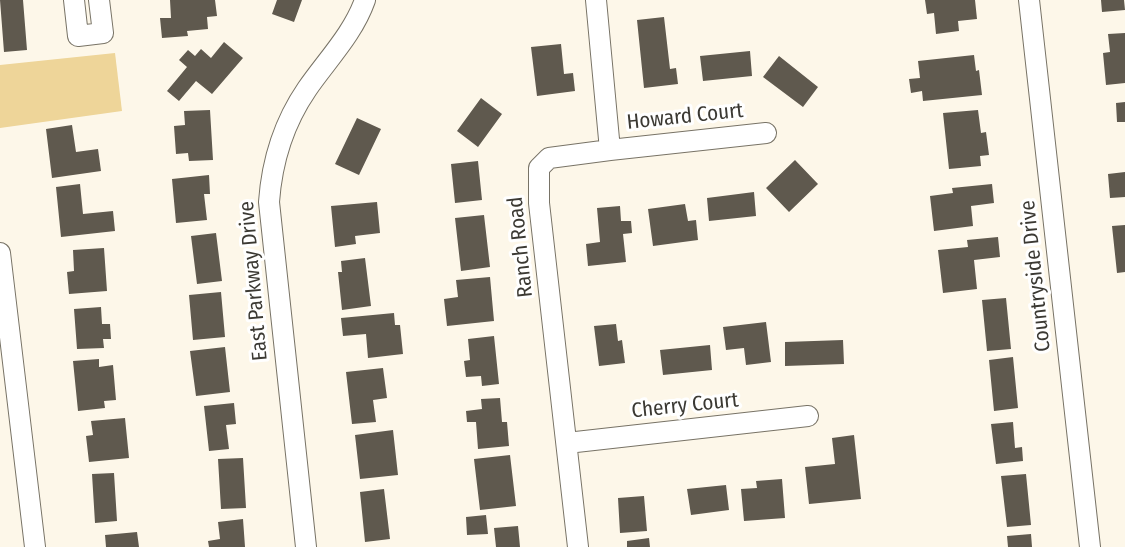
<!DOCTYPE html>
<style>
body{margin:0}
canvas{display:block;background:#fdf7e9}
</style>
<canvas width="1125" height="547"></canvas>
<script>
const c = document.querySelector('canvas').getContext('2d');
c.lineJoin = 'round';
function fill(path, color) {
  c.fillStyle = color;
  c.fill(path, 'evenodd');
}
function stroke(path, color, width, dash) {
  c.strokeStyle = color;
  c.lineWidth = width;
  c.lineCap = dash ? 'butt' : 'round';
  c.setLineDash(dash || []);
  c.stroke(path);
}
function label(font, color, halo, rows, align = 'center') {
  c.font = font + ' "Fira Sans Condensed",sans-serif';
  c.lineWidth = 6;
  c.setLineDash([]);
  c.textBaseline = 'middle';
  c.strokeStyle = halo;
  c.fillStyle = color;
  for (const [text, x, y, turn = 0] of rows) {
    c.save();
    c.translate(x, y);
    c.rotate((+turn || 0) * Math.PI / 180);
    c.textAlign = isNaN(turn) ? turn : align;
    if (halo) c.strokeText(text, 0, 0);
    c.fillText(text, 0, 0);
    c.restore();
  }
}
fill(new Path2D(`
 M115 53 122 111 0 128V65Z`), '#eed599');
fill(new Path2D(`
 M0 0H23L27 50 4 52Z
 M170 0H215L217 16 207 17 208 29 187 31 188 36 162 38 160 18H171Z
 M277 0H302L294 22 272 14Z
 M925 0H975L977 19 958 21 959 31 936 34 934 13 927 14Z
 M1101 0H1124L1125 10 1102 12Z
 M664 17 670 69 676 68 678 84 644 88 637 20Z
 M1125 33V83L1106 85 1103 53 1110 52 1108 34Z
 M224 42 243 58 212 94 196 81 179 101 167 91 187 67 179 60 188 50 195 56 201 49 211 58Z
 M561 44 564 74 573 73 575 91 537 96 531 47Z
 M750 51 752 76 703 81 700 56Z
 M974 55 976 71 979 70 982 95 923 101 922 91 911 93 909 79 920 78 918 61Z
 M779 56 818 87 803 107 763 77Z
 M481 98 502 114 478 147 457 131Z
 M1125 102V122H1117L1116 103Z
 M210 110 213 160 189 161 188 153 176 154 174 126 185 125 184 111Z
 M978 110 981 133 986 132 989 155 980 156 981 166 949 169 943 113Z
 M357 118 381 129 359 175 335 164Z
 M72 125 76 152 98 149 101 171 52 178 46 129Z
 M795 160 818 184 789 212 766 188Z
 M478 161 482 200 455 203 451 164Z
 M1125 172V197L1110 198 1108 174Z
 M209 175 210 194H204L207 220 176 223 172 179Z
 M80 184 83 214 113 211 115 231 61 237 56 187Z
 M992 184 994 203 971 206 973 226 934 231 930 196 953 193 952 188Z
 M754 192 756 216 709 221 707 198Z
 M377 202 380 233 355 236 356 244 335 247 331 206Z
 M685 204 688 221 696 220 698 240 653 246 648 209Z
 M620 206 621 221H631L632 233 623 234 626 262 588 266 586 244 600 242 597 208Z
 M484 215 490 267 461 271 455 218Z
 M1125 225V272L1117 273 1112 226Z
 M216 233 222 281 197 284 191 236Z
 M998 237 1000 257 974 260 977 289 943 293 938 250 968 247 967 240Z
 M104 248 107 291 69 294 67 272 74 271 73 250Z
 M365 258 371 306 342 310 338 272H342L341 261Z
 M490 277 494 321 447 326 444 299 458 297 456 280Z
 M221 292 225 337 193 340 189 295Z
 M1006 298 1011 349 987 351 982 300Z
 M101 307 102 324H110L111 339H103L104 348 77 349 74 309Z
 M394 313 395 325H400L403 354 368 358 366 334 343 336 341 318Z
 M766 322 771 362 746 365 744 348 726 350 723 327Z
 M616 324 618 341 622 340 625 363 599 366 594 326Z
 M494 336 499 384 482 386 481 376 466 377 464 361 470 360 468 339Z
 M843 340 844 364 785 366V342Z
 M710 345 712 370 663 375 660 350Z
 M225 347 230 392 196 396 190 351Z
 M1013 357 1018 408 994 411 989 360Z
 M99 359V367L113 365 116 400 104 401 105 408 78 411 73 361Z
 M383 368 387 398 373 400 376 422 352 424 346 372Z
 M500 398 502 422H507L509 446 478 449 476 422H467L466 411 482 409 481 399Z
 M234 403 236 424 226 425 229 449 209 451 204 406Z
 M125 418 129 458 89 462 86 436 93 435 91 421Z
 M1013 422 1015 448 1022 447 1023 461 996 464 991 424Z
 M393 430 398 475 360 479 355 435Z
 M854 435 861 499 809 504 805 467 835 464 832 438Z
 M510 455 516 506 480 510 474 459Z
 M243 458 246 508 221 509 218 459Z
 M114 473 117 521 95 523 92 474Z
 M1026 474 1031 525 1007 527 1001 476Z
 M782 479 785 518 744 521 741 489 757 488 756 481Z
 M726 485 729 510 691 515 687 489Z
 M384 489 390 539 365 542 360 492Z
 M644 496 647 531 620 533 618 498Z
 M486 515 488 534 467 535 466 517Z
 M243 519 245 547H209L208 541 220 539 218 522Z
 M518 526 520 547H496L494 528Z
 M137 532 139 547H106L105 535Z
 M1031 534 1032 547H1008L1007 536Z
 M649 538 650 547H627V541Z`), '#5f594e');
const minor = new Path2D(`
 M74 0 78 36 103 33 99 0
 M1029 0 1090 547
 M610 150 766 133
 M0 253 35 547
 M567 443 808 416
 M306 547 269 202C272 160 283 124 307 89 327 60 353 34 365 0
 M578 547 539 203V168L549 158 610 150 596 0`);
stroke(minor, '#787366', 22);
stroke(minor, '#fff', 20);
label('21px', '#3b3933', '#fff', [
 ["Howard Court",685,117,-6],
 ["Ranch Road",521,247,-96],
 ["Countryside Drive",1036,276,-96],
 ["East Parkway Drive",254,281,-95],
 ["Cherry Court",685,406,-6]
]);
</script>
